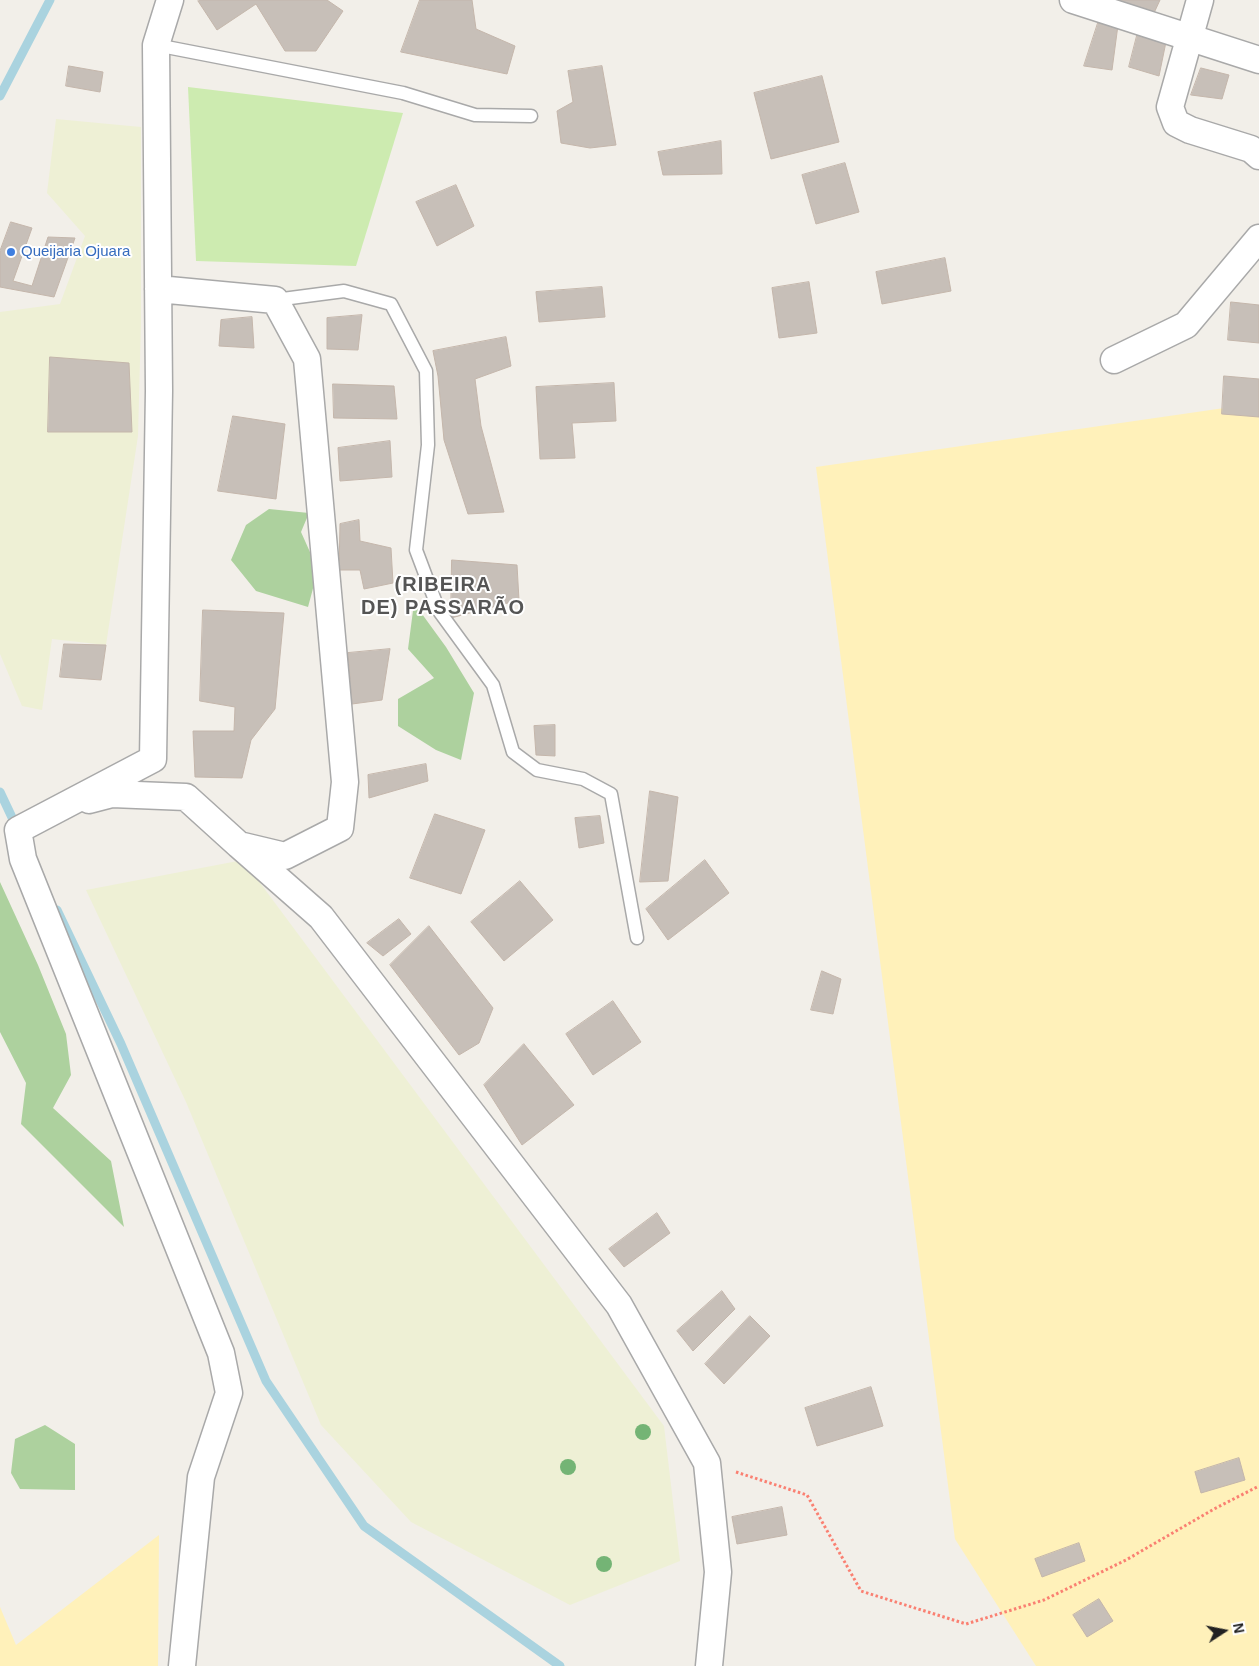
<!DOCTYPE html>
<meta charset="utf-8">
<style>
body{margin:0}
#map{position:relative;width:1259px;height:1666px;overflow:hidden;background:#f2efe9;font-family:Helvetica,sans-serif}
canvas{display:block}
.north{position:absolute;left:1199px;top:1606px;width:50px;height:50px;-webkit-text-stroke:4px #fff;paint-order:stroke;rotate:79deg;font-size:14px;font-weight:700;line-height:20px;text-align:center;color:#222}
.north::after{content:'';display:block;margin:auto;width:18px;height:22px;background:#222;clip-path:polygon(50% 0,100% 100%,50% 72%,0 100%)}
</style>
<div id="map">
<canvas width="1259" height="1666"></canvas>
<div class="north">N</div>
</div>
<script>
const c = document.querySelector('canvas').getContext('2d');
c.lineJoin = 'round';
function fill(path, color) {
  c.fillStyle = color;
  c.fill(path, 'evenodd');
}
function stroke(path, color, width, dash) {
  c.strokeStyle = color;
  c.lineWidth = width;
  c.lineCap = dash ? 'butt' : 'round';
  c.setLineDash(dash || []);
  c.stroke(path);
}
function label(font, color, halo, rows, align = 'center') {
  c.font = font + ' Helvetica,sans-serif';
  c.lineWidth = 4;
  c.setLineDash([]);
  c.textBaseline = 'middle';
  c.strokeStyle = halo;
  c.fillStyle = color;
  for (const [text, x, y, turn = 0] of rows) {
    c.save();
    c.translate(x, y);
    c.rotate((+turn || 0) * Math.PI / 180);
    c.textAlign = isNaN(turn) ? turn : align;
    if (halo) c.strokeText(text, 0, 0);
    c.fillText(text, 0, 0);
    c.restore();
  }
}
fill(new Path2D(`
 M56 119 141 127V323L138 436 106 645 52 639 42 710 22 706 0 654V312L60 304 85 236 47 193Z
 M243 860 664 1426 680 1561 570 1605 411 1522 321 1425 186 1102 86 890Z`), '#eef0d5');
fill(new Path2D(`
 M188 87 403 113 356 266 196 261Z`), '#cdebb0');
fill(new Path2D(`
 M269 509 309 513 301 532 318 570 308 607 256 591 231 560 246 525Z
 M414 603 446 647 474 693 461 760 436 750 398 726V699L434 678 408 649Z
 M0 882 38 965 66 1034 71 1075 53 1108 111 1161 124 1227 21 1124 26 1083 0 1032Z
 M45 1425 75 1444V1490L20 1489 11 1473 15 1439Z`), '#add19e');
fill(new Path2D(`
 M1259 403V1666H1036L955 1539 816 467Z
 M159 1535 158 1666H0V1607L16 1645Z`), '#fff1ba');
stroke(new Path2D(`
 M0 96 50 0
 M0 792 17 828
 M57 910 121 1044 266 1381 364 1526 560 1666`), '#aad3df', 9);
const building = new Path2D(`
 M199 0H327L343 11 316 51H285L256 4 217 30 198 1Z
 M420 0H472L476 29 515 46 507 74 401 52Z
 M1118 0H1160L1154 13Z
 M1098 23 1118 25 1112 70 1084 66Z
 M1140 24 1167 37 1159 76 1129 67Z
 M69 66 103 72 100 92 66 86Z
 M602 66 616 145 590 148 561 143 557 111 573 102 568 71Z
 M1201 68 1229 75 1222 99 1191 95Z
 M822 76 839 142 771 159 754 93Z
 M721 141 722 174 663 175 658 152Z
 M845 163 859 212 816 224 802 175Z
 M456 185 474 226 437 246 416 202Z
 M11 222 32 228 13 281 32 286 48 237 75 238 54 297 0 287V251Z
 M945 258 951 291 882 304 876 272Z
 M809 282 817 333 779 338 772 288Z
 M602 287 605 317 539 322 536 292Z
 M1231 302 1259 305V343L1228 340Z
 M362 315 358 350 327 349V318Z
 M252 317 254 348 219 346 221 320Z
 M506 337 511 366 475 379 481 426 504 512 468 514 444 440 438 376 433 351Z
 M50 357 129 363 132 432H48Z
 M1224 376 1259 379V417L1222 414Z
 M614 383 616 421 572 423 575 458 540 459 536 387Z
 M333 384 394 386 397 419 334 418Z
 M233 416 285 424 276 499 218 491Z
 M390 441 392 477 340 481 338 448Z
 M359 520 360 541 391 548 393 583 364 589 360 570H339L340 524Z
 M452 560 517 565 519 600 451 618Z
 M203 610 284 613 275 709 251 740 242 778 195 777 193 731H234L235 707 200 701Z
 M64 644 106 645 101 680 60 677Z
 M390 649 382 700 352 704 348 653Z
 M555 725V756L536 755 534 726Z
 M426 764 428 781 369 798 368 775Z
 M650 791 678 797 668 881 640 882Z
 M435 814 485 830 461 894 410 878Z
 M600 816 604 843 579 848 575 818Z
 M705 860 729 893 668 940 646 909Z
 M520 881 553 920 504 961 471 922Z
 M399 919 411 934 383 956 367 943Z
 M429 926 493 1008 479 1043 459 1055 390 965Z
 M822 971 841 979 833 1014 811 1010Z
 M613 1001 641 1042 593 1075 566 1034Z
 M524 1044 574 1105 522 1145 484 1085Z
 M657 1213 670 1233 624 1267 609 1249Z
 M722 1291 735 1309 693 1351 677 1331Z
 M750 1316 770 1336 724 1384 705 1364Z
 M871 1387 883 1426 817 1446 805 1408Z
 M1239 1458 1245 1480 1201 1493 1195 1472Z
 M782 1507 787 1535 737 1544 732 1517Z
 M1079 1543 1085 1561 1042 1577 1035 1559Z
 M1099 1599 1113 1621 1087 1637 1073 1615Z`);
fill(building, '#c7bfb8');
stroke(building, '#c4b6ab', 1);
const service = new Path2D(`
 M156 45 403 93 475 115 531 116
 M275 300 344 291 391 304 426 371 428 445 416 550 439 611 493 685 513 752 537 770 583 779 611 794 637 938`);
const minor = new Path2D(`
 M170 0 156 45 159 391 153 759 18 830 23 859 221 1353 229 1393 201 1477 182 1666
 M1073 0 1259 60
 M1200 0 1170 107 1176 123 1190 130 1251 149 1259 156
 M1114 360 1186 325 1259 238
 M89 800 112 794 186 797 239 845 285 856 340 828 345 782 307 359 275 300 158 289
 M239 845 321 917 619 1305 707 1463 718 1572 709 1666`);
stroke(service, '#a9a9a9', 15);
stroke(minor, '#a9a9a9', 29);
stroke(new Path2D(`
 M736 1472 807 1495 861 1591 966 1624 1044 1600 1126 1560 1214 1509 1259 1486`), '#fa8072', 3, [2.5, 2.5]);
stroke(service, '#fff', 12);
stroke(minor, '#fff', 26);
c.fillStyle = '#74b475';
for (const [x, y] of [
 [643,1432],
 [568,1467],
 [604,1564]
]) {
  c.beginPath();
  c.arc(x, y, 8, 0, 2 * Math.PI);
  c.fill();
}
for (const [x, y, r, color] of [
 [11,252,5,"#3f7fe0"]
]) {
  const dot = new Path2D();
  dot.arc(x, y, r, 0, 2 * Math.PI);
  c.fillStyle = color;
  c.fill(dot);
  stroke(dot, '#fff', 2);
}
label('15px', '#366cbe', '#fff', [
 ["Queijaria Ojuara",21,252]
], 'left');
c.letterSpacing = '1px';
label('bold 20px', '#555', '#fff', [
 ["(RIBEIRA",443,585],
 ["DE) PASSARÃO",443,608]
]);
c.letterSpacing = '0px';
</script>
